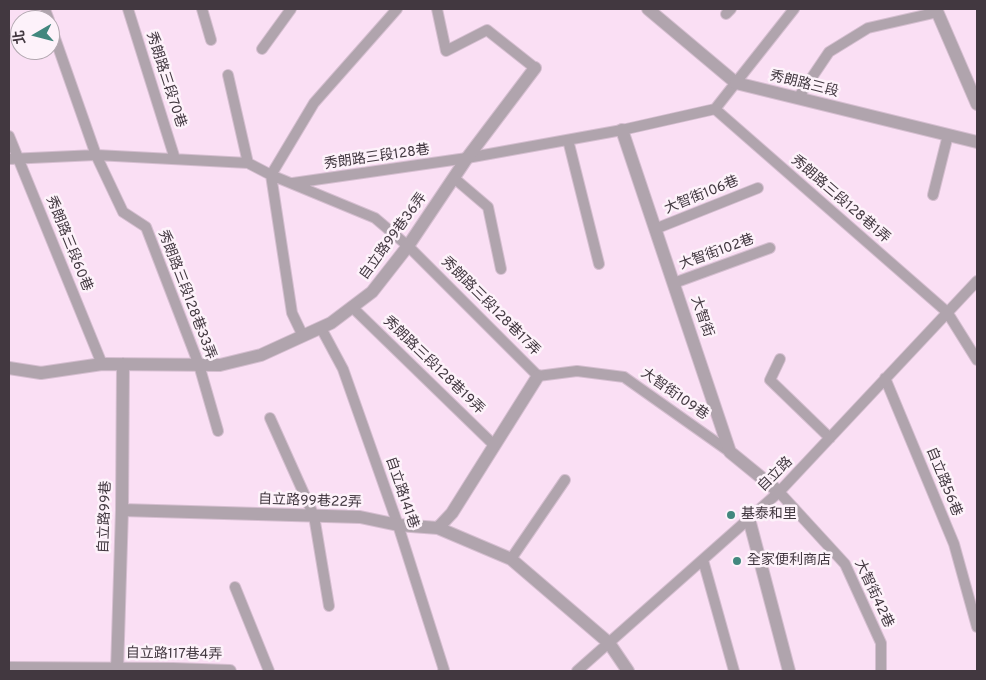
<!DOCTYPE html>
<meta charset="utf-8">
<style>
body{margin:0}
#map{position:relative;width:986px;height:680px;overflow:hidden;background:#fadff4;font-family:Overpass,"Noto Sans TC",sans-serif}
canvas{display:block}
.frame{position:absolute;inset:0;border:10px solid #423840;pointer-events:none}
.north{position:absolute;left:10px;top:10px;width:50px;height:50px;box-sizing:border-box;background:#fdf2fa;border:1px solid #b2a8b0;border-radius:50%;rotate:262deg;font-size:14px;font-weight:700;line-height:20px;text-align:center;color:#423840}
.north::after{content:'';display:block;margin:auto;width:18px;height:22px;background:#42877e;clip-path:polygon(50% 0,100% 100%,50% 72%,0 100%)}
</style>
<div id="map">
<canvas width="986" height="680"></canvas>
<div class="frame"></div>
<div class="north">北</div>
</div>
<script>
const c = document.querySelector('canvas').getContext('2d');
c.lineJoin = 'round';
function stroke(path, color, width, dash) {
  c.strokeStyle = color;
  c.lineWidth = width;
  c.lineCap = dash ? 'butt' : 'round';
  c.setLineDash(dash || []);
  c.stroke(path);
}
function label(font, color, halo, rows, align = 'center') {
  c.font = font + ' Overpass,"Noto Sans TC",sans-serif';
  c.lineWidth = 5;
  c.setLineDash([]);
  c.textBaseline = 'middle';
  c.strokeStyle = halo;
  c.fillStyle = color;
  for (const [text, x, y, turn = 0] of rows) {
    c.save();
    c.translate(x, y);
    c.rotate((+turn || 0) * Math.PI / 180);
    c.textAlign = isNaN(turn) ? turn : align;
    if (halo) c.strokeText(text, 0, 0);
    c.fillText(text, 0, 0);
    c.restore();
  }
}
const service = new Path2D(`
 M128 9 175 159
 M202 9 211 40
 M437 9 446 51 487 30 535 68
 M46 12 49 20
 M726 14 731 9
 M50 24 96 155 123 212 146 227 199 365 218 431
 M262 49 291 9
 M228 75 248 163
 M798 98 829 52 868 28 938 12
 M715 109 947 312 977 360
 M9 136 102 364
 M568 140 599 264
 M9 159 96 155 248 163 271 175 375 218 408 246 538 376 577 371 624 377 730 452
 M454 178 488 207 501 269
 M293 183 467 158 622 130 715 109 794 9
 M933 195 948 135
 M655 229 758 188
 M674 283 770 248
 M352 307 494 445
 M321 328 343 369 398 525 444 670 443 671
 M303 336 292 313 271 175 314 103 397 9
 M780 359 770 380 830 438
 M885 378 954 544 977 627
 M270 418 314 516 329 606
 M779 492 845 564 881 643V671
 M511 559 565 480
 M703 560 734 671
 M235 587 269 671
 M577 671 779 492 977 281`);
const minor = new Path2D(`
 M648 9 736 83
 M936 9 977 104
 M622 130 730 452 779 492
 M9 368 41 373 102 364 220 365 261 355 331 323 372 292 408 246 467 158 535 68
 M122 510 360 517 398 525 438 528 511 559 609 643 628 671
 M749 519 789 671
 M438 528 452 513 538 376
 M9 668 173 669 230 671
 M117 671 122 510 123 364`);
const tertiary = new Path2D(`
 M736 83 977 142`);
stroke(service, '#d5bed0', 12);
stroke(minor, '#d5bed0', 14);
stroke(tertiary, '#d5bed0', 14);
stroke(service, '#b0a4ad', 10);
stroke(minor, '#b0a4ad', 12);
stroke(tertiary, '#b0a4ad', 12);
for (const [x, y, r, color] of [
 [731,515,5,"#42877e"],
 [737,561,5,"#42877e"]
]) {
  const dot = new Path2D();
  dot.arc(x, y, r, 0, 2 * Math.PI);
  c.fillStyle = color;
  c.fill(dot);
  stroke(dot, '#fdf2fa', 2);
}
label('14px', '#423840', '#fdf2fa', [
 ["秀朗路三段70巷",165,80,72],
 ["秀朗路三段",804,85,14],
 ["秀朗路三段128巷",377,158,-8],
 ["大智街106巷",702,196,-22],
 ["秀朗路三段128巷1弄",840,200,41],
 ["自立路99巷36弄",394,237,-54],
 ["秀朗路三段60巷",68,244,68],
 ["大智街102巷",717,253,-20],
 ["秀朗路三段128巷33弄",186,295,69],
 ["秀朗路三段128巷17弄",490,307,45],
 ["大智街",701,317,71],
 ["秀朗路三段128巷19弄",433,366,44],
 ["大智街109巷",674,395,35],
 ["自立路",776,475,-45],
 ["自立路56巷",943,482,68],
 ["自立路141巷",401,493,71],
 ["自立路99巷22弄",310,502,2],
 ["自立路99巷",106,517,-88],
 ["大智街42巷",873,594,65],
 ["自立路117巷4弄",174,655,1]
]);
label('14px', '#423840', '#fdf2fa', [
 ["基泰和里",741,515],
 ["全家便利商店",747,561]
], 'left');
</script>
